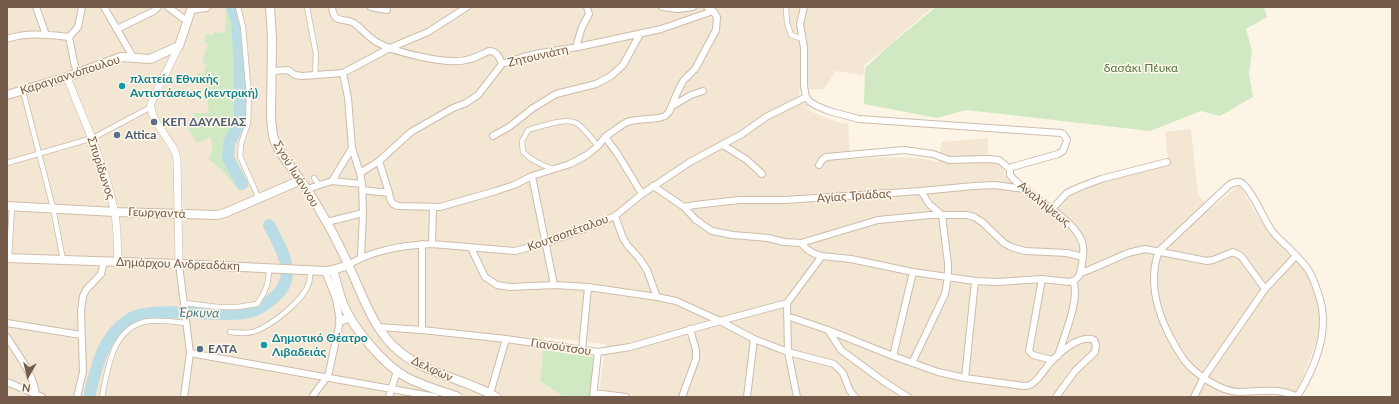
<!DOCTYPE html>
<meta charset="utf-8">
<style>
body{margin:0}
#map{position:relative;width:1399px;height:404px;overflow:hidden;background:#fcf4e5;font-family:Lato,sans-serif}
canvas{display:block}
.frame{position:absolute;inset:0;border:8px solid #745b4a;pointer-events:none}
.north{position:absolute;left:8px;top:356px;width:40px;height:40px;-webkit-text-stroke:3px #fff8eb;paint-order:stroke;rotate:188deg;font-size:11px;font-weight:700;line-height:16px;text-align:center;color:#745b4a}
.north::after{content:'';display:block;margin:auto;width:14px;height:18px;background:#745b4a;clip-path:polygon(50% 0,100% 100%,50% 72%,0 100%)}
</style>
<div id="map">
<canvas width="1399" height="404"></canvas>
<div class="frame"></div>
<div class="north">N</div>
</div>
<script>
const c = document.querySelector('canvas').getContext('2d');
c.lineJoin = 'round';
function fill(path, color) {
  c.fillStyle = color;
  c.fill(path, 'evenodd');
}
function stroke(path, color, width, dash) {
  c.strokeStyle = color;
  c.lineWidth = width;
  c.lineCap = dash ? 'butt' : 'round';
  c.setLineDash(dash || []);
  c.stroke(path);
}
function label(font, color, halo, rows, align = 'center') {
  c.font = font + ' Lato,sans-serif';
  c.lineWidth = 3;
  c.setLineDash([]);
  c.textBaseline = 'middle';
  c.strokeStyle = halo;
  c.fillStyle = color;
  for (const [text, x, y, turn = 0] of rows) {
    c.save();
    c.translate(x, y);
    c.rotate((+turn || 0) * Math.PI / 180);
    c.textAlign = isNaN(turn) ? turn : align;
    if (halo) c.strokeText(text, 0, 0);
    c.fillText(text, 0, 0);
    c.restore();
  }
}
fill(new Path2D(`
 M7 7H933L864 66 863 75 836 71 824 89H799V95L812 112 837 122 848 124 850 159 894 157 920 158 938 162 942 142 988 138V162L998 163 1003 169 1007 179 1020 191 1051 215 1067 197 1105 181 1169 165 1165 132 1191 129 1198 195 1211 209 1239 185 1265 228 1307 274 1314 294 1322 309 1320 332 1302 379 1293 397H598L606 344 544 337 540 381 564 397H7Z`), '#f3e6d3');
fill(new Path2D(`
 M936 7H1264L1267 17 1246 29 1252 50 1249 74 1253 97 1220 116 1201 111 1150 131 966 110 937 118 864 104 865 68 892 43Z
 M226 9H229L232 18 238 64V122L227 143V158L244 189 240 191 221 169 208 159C213 150 214 146 210 137L197 143 186 125 194 120 193 113H209L205 83 194 80 198 73 203 74 207 65 202 63 208 44 204 42 206 34 213 35 214 32 225 33Z
 M543 350 594 357 591 391 589 397H564L540 381Z`), '#d1e9c3');
stroke(new Path2D(`
 M232 7 237 21 240 65V123L229 143 228 158 242 184
 M89 397C96 368 102 336 130 319 137 314 146 314 153 313 178 310 204 315 229 314 237 314 245 314 253 311 260 309 266 304 271 300 301 278 282 251 269 225`), '#badde5', 12);
const pedestrian = new Path2D(`
 M238 7 243 27 249 95 248 123 241 144 240 156 259 199
 M307 7 316 54 315 76
 M786 7 787 23 791 35 803 39
 M23 91 53 208 63 260
 M7 163 93 138 151 107
 M553 169C541 165 532 161 523 152L522 141 528 130C540 127 565 117 576 123 585 128 591 139 598 146
 M314 178 319 185
 M9 258 12 206
 M184 303 218 307H238L257 304C266 291 269 283 269 267
 M230 332C239 333 248 334 256 331 273 324 303 301 309 283 310 279 310 274 311 270
 M102 397C108 368 112 326 149 321 162 320 175 322 187 323`);
const minor = new Path2D(`
 M36 7 46 35
 M104 7 133 57
 M168 7 188 22
 M332 7C335 26 342 16 354 23 361 28 367 36 375 41 392 52 447 65 466 60 474 59 482 54 489 51 497 51 499 57 502 64
 M371 7 387 10
 M662 7 678 9 693 7
 M117 29 154 11 158 7
 M69 37 78 27 82 7
 M7 39C27 32 49 35 69 37L74 62 77 73
 M576 47 582 27 589 14 587 7
 M272 71 288 70 295 75 302 76 343 73
 M672 106 691 95 703 91
 M493 136 509 127 533 108 556 94 596 84 611 76 623 65 640 34
 M605 137 617 153 642 194
 M723 145 747 160 762 174
 M352 148 360 173
 M379 161 389 193
 M819 165 822 160 826 157 904 150 933 154 949 160 989 159 999 160 1010 169
 M532 176 554 285
 M332 181 362 184 363 213 361 257
 M362 184 360 173 379 161 411 132 453 108 466 103 478 95 502 64 523 57 540 53 578 47 661 29 713 11
 M653 186 684 207 696 220 712 231 733 235 768 238 784 242 801 243C807 250 812 254 822 256
 M307 189 332 181 352 148 348 98 343 73 390 48 428 32 467 7
 M362 190 389 193C390 200 391 204 398 206L440 207 496 191 514 185 532 176 570 164 587 155 598 146 605 137 619 127 627 122 636 120 659 118 665 116 669 112 677 93 683 81 695 69 716 30 717 17 713 11 707 7
 M684 207 695 205 739 200H785L921 191 974 186 995 185 1024 189
 M1052 209 1067 193 1080 187 1101 179 1167 162
 M615 216 623 238 628 246 639 258 647 270 657 297
 M327 222 363 213
 M801 243 878 220 931 215H967L974 217 982 222 1004 243 1011 247 1025 251 1067 253 1083 257
 M422 244V330
 M432 244 433 207
 M471 248 485 277 497 285 510 287 554 285 588 287 657 297 676 301 720 321 754 339 788 352 834 364 843 373 850 391 855 397
 M179 264 190 353 184 397
 M348 265C373 250 403 245 432 244L515 251 546 243 599 223 615 216 642 194 690 162 742 134 766 117 806 97
 M1081 273 1089 270 1128 253 1145 249 1207 261 1213 260 1233 252 1241 256 1265 289
 M1042 279 1029 351 1033 355 1052 360
 M787 303 822 256 851 259 913 272 975 281 997 282 1042 279 1069 282 1075 280 1079 276C1081 272 1081 268 1082 264 1083 256 1085 249 1082 242 1074 217 1027 197 1010 175V169L1012 167 1058 154 1063 151 1067 140 1064 135 1061 133 859 119 829 111 817 106 810 102 806 97 804 86V48L800 24 804 7
 M787 303 788 352 797 397
 M787 316 828 330 893 356 938 372 965 378 1024 386C1027 386 1030 386 1033 383 1040 378 1045 368 1051 362 1060 352 1080 334 1094 340L1096 345 1095 352 1075 371 1056 397
 M7 323 81 335
 M378 327 422 330 506 339 598 352 630 347 720 321 787 303
 M828 330 841 350 883 381 908 397
 M7 337C19 357 32 371 36 394
 M582 350 588 287
 M190 353 436 397
 M893 356 913 272
 M1058 356C1063 338 1081 298 1073 281
 M912 363 945 294 948 276V264L942 215 929 204 921 191
 M965 378 975 281
 M7 382 42 397
 M594 393 626 397
 M490 394 506 339
 M77 397 83 372 81 311 83 296 86 290 101 274 104 261
 M312 397 327 377 329 372 340 321 336 299 325 271
 M389 397 397 371
 M593 397 598 352
 M682 397 696 359V350L690 329
 M747 397 754 339
 M1194 397 1204 377 1265 289 1296 256
 M1297 397C1313 371 1327 339 1322 308 1320 297 1314 280 1309 271 1304 263 1295 255 1289 248 1282 242 1275 236 1270 228 1262 216 1254 194 1243 184 1239 180 1234 182 1229 185L1159 251C1145 288 1163 329 1184 360 1195 374 1221 392 1239 392 1261 392 1277 387 1298 397`);
const tertiary = new Path2D(`
 M67 77C84 122 105 163 114 210 118 226 117 245 118 262
 M179 264 177 158C176 154 174 149 172 146 165 134 149 117 151 103L179 46`);
const secondary = new Path2D(`
 M270 7 272 38 271 118C272 126 272 135 275 142 282 158 294 170 304 185 312 196 319 209 326 221 336 238 345 257 353 275 365 302 376 333 400 352 427 374 465 379 496 397
 M192 9 206 7
 M7 95 67 77 121 57 150 59 179 46 192 7
 M7 206 115 212 217 215 225 213 301 180
 M7 258 179 264 325 271 333 270 348 265
 M333 270C337 282 339 295 344 306 354 329 384 365 406 377 423 386 441 391 458 397
 M340 321 350 317`);
stroke(pedestrian, '#cdbcab', 6);
stroke(minor, '#cdbcab', 8);
stroke(tertiary, '#cdbcab', 8);
stroke(secondary, '#d0bca9', 10);
stroke(pedestrian, '#fff', 4.5);
stroke(minor, '#fff', 6);
stroke(tertiary, '#fff', 7);
stroke(secondary, '#fff', 8);
for (const [x, y, r, color] of [
 [122,86,4,"#0f9aa8"],
 [154,122,4,"#5c6f8a"],
 [117,135,4,"#5c6f8a"],
 [264,345,4,"#0f9aa8"],
 [200,349,4,"#5c6f8a"]
]) {
  const dot = new Path2D();
  dot.arc(x, y, r, 0, 2 * Math.PI);
  c.fillStyle = color;
  c.fill(dot);
  stroke(dot, '#fff8eb', 1.5);
}
label('12px', '#745b4a', '#fff8eb', [
 ["Ζητουνιάτη",538,56,-13],
 ["Καραγιαννόπουλου",70,75,-18],
 ["Σπυρίδωνος",101,168,72],
 ["Σγού Ιωάννου",296,174,58],
 ["Αγίας Τριάδας",854,196,-4],
 ["Αναλήψεως",1044,204,39],
 ["Γεωργαντά",157,213,2],
 ["Κουτσοπέταλου",568,233,-20],
 ["Δημάρχου Ανδρεαδάκη",178,264,2],
 ["Γιανούτσου",561,347,8],
 ["Δελφών",432,369,25]
]);
label('12px', '#517a42', '#fff8eb', [
 ["δασάκι Πέυκα",1141,68]
]);
label('bold 12px', '#0d838f', '#fff8eb', [
 ["πλατεία Εθνικής",130,79],
 ["Αντιστάσεως (κεντρική)",130,93],
 ["Δημοτικό Θέατρο",272,338],
 ["Λιβαδειάς",272,352]
], 'left');
label('bold 12px', '#4e5e75', '#fff8eb', [
 ["ΚΕΠ ΔΑΥΛΕΙΑΣ",162,122],
 ["Attica",125,135],
 ["ΕΛΤΑ",208,349]
], 'left');
label('italic 13px', '#447a87', '#fff8eb', [
 ["Έρκυνα",199,313,1]
]);
</script>
